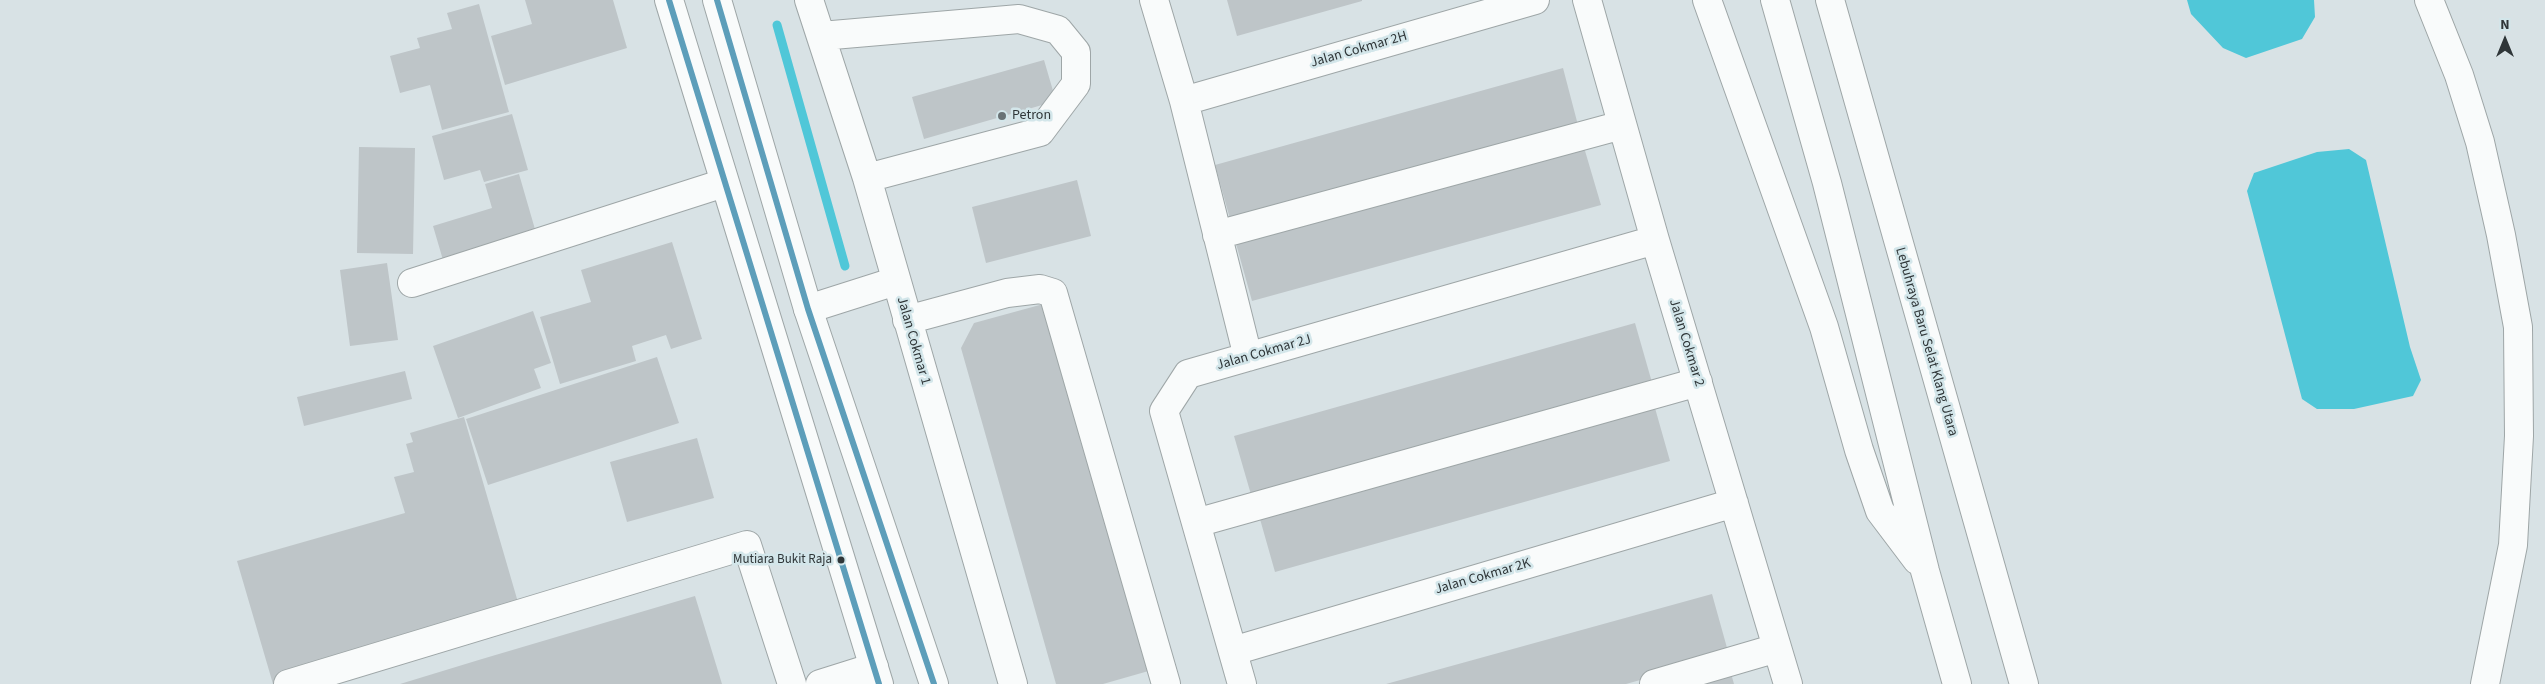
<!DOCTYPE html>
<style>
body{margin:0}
#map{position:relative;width:2545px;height:684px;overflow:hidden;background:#d8e2e5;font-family:"Source Sans 3",sans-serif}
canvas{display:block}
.north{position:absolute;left:2480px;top:15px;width:50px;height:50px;-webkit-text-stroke:4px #d3e6ea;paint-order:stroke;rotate:0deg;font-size:14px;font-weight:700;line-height:20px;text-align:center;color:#2f3638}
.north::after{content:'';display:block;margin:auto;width:18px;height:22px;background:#2f3638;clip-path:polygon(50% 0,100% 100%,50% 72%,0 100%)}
</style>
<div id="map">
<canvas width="2545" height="684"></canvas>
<div class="north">N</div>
</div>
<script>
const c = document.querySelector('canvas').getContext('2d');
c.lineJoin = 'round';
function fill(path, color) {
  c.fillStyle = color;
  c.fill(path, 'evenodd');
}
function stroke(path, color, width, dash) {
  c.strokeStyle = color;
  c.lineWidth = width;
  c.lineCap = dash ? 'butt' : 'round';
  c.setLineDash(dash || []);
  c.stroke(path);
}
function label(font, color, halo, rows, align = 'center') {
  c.font = font + ' "Source Sans 3",sans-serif';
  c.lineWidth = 5;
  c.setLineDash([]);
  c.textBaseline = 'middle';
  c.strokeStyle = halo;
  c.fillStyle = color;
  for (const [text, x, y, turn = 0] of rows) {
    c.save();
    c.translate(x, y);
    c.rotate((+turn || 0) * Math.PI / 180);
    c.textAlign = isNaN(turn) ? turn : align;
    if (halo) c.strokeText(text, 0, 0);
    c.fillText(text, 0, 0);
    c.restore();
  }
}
fill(new Path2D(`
 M2187 0H2314L2315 17 2302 39 2246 58 2223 48 2191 14Z
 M2349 149 2366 160 2410 347 2421 380 2413 396 2354 409H2317L2302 399 2247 191 2254 173 2317 152Z`), '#50c7d8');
stroke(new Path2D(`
 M777 25 845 266`), '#50c7d8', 9);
fill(new Path2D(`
 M525 0H613L627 48 505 85 491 36 532 24Z
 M1227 0H1362V1L1237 36Z
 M479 4 509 112 442 130 430 85 400 93 390 56 420 48 417 38 452 29 447 13Z
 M1044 60 1056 101 924 139 912 97Z
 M1563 68 1579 129 1232 226 1215 165Z
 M512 114 528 170 484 182 480 170 444 180 432 136Z
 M1583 144 1601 205 1252 301 1235 240Z
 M359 147 415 148 413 254 357 253Z
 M519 174 541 250 448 277 433 226 492 208 485 184Z
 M1077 180 1091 236 986 263 972 207Z
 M672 242 702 339 671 349 666 335 632 346 636 361 560 384 540 317 591 302 581 270Z
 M387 263 398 340 350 346 340 270Z
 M1047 303 1152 670 1103 684H1056L961 348 974 323Z
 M533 311 551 363 534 369 541 388 458 418 433 346Z
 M1635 323 1653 386 1252 498 1234 436Z
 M657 357 679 423 488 485 466 419Z
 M405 371 412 399 304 426 297 397Z
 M1653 401 1670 461 1275 572 1258 512Z
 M464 417 522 616 287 684H273L237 561 405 513 394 477 414 472 406 444 413 442 410 433Z
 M697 438 714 498 627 522 610 462Z
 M1712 594 1729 655 1626 684H1386Z
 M695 596 722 684H400L482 659Z
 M1730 670 1734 684H1683Z`), '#bec5c8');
const minor = new Path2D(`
 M809 0 867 178 1013 684
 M1154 0 1184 101 1248 357
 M1587 0 1655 240 1788 684
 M821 36 1019 19 1058 30 1076 52V84L1040 132 867 178
 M1184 101 1535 0
 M1217 235 1622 125
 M412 283 724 183
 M808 309 896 281
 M907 320 1007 293 1040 289 1053 293 1166 684
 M1196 523 1698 382
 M1233 651 1734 503
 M288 684 747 545 792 684
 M820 684 874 667
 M1242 684 1164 411 1188 374 1655 240
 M1654 684 1777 648`);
const highway = new Path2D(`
 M669 0 879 684
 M717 0 808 309 934 684
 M1707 0 1824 327 1859 450 1880 511 1917 560
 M1775 0 1827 183 1925 571 1957 684
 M1830 0 2024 684
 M2429 0 2459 75 2480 142 2501 235 2518 327 2519 436 2513 545 2485 684`);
stroke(minor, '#9ea6a7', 30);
stroke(highway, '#9ea6a7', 30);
stroke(minor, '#f9fbfb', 28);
stroke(highway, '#f9fbfb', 28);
stroke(new Path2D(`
 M669 0 879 684
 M717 0 808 309 934 684`), '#5d9eba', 6);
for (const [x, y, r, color] of [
 [1002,116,5,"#6a7275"],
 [841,560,4.5,"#2f3638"]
]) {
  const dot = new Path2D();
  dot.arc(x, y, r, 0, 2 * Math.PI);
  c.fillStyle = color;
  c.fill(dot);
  stroke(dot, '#d3e6ea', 2);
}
label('13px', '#2f3638', '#d3e6ea', [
 ["Mutiara Bukit Raja",832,560]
], 'right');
label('14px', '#2f3638', '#d3e6ea', [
 ["Jalan Cokmar 2H",1359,50,-16],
 ["Jalan Cokmar 1",913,341,74],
 ["Lebuhraya Baru Selat Klang Utara",1926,342,74],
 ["Jalan Cokmar 2",1686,343,73],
 ["Jalan Cokmar 2J",1264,353,-16],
 ["Jalan Cokmar 2K",1483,577,-16]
]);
label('14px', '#2f3638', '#d3e6ea', [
 ["Petron",1012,116]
], 'left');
</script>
